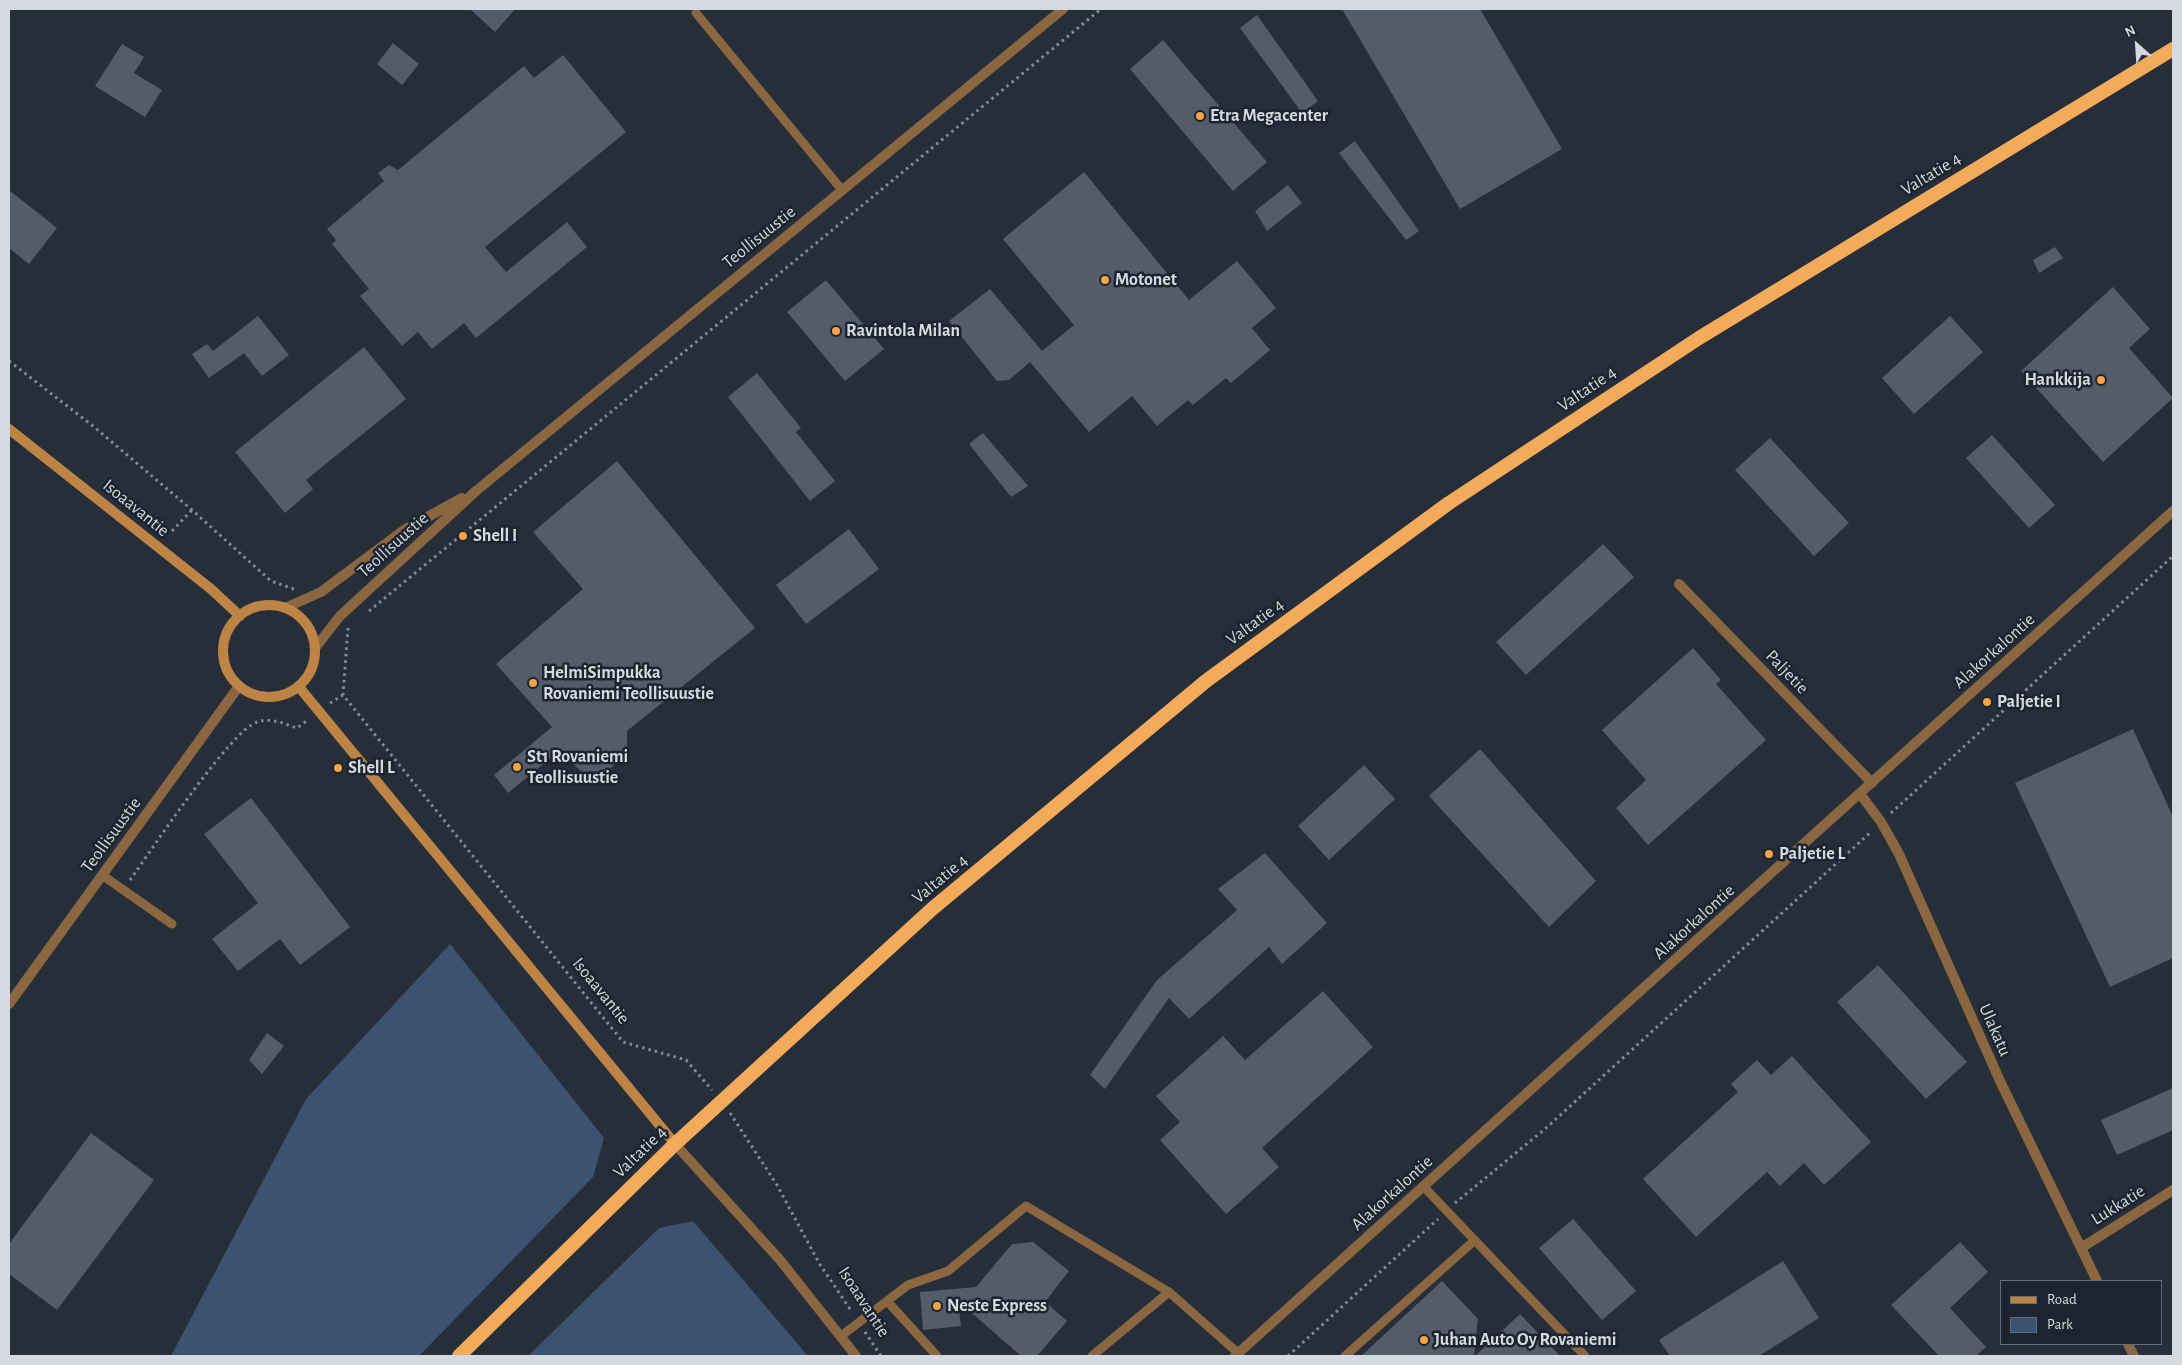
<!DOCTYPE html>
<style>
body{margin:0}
#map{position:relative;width:2182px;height:1365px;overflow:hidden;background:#262e39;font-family:"Alegreya Sans",sans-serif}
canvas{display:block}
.frame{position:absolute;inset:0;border:10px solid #d5dae2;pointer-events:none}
.legend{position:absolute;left:2000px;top:1280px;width:162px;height:65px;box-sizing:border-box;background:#1c242f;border:1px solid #666d77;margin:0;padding:6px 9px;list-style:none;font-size:15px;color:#d5dae2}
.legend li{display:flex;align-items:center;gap:10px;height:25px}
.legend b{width:25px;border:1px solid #666d77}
.north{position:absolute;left:2112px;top:20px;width:50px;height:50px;-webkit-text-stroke:4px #1c242f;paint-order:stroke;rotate:334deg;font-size:14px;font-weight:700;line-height:20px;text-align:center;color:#d5dae2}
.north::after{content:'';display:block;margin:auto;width:18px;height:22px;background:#d5dae2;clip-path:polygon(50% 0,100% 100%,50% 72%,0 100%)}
</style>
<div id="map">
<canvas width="2182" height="1365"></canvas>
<div class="frame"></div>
<ul class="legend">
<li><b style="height:6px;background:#be8446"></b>Road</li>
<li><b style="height:14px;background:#3c5271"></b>Park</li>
</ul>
<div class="north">N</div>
</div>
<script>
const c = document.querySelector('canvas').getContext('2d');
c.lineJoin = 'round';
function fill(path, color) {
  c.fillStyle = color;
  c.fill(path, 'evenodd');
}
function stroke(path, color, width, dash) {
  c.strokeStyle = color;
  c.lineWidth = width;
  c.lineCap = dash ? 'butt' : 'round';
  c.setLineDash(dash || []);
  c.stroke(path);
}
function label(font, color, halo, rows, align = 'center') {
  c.font = font + ' "Alegreya Sans",sans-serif';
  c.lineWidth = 5;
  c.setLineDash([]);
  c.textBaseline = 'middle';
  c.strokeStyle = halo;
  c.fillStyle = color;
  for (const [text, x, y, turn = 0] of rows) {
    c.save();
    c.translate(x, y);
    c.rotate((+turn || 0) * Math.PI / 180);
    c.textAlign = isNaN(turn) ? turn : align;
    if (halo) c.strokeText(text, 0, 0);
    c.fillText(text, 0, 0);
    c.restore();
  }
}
fill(new Path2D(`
 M450 944 604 1138 593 1177 419 1356H171L306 1099Z
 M693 1221 808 1356H528L659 1228Z`), '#3c5271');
fill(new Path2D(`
 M470 9H515L495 32Z
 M1342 9H1480L1562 149 1460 209Z
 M1257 15 1318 101 1302 113 1240 28Z
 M1163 40 1267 162 1233 191 1130 69Z
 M393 43 419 64 402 85 377 64Z
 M122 44 144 57 134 73 162 90 145 117 95 86Z
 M563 55 626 132 485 247 506 272 567 222 587 247 476 338 464 323 432 349 418 332 402 346 360 296 369 289 332 244 336 240 327 229 384 181 378 173 389 165 398 170 524 66 534 78Z
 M1355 141 1419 231 1406 240 1339 153Z
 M1084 172 1189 300 1237 261 1276 308 1252 328 1270 350 1231 383 1226 378 1193 405 1188 400 1157 426 1132 396 1089 432 1030 362 1009 380 997 381 949 321 990 289 1042 351 1074 325 1003 239Z
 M1288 185 1302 203 1267 231 1255 211Z
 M9 190 57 228 29 264 9 248Z
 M2055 247 2063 258 2039 273 2033 260Z
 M826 280 884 349 845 381 787 312Z
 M2113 287 2150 329 2129 348 2173 398 2103 462 2021 371Z
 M258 316 289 355 262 376 244 353 209 378 192 354 207 344 213 351Z
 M1950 316 1983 352 1914 414 1882 378Z
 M364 347 406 399 306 480 313 489 285 513 235 452Z
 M757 373 801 428 796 432 835 481 810 501 728 397Z
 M983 433 1028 486 1011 497 969 444Z
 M1992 435 2055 505 2029 528 1966 458Z
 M1770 438 1849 523 1814 556 1735 470Z
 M617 461 755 628 627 731V752L608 771 582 772 559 751 508 793 494 775 552 727 496 664 583 589 533 532Z
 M849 529 879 569 806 624 776 585Z
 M1603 544 1634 577 1526 675 1496 642Z
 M1693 648 1721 680 1716 684 1766 740 1648 845 1616 808 1646 780 1602 730Z
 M2133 729 2173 817V958L2110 987 2015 783Z
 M1480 749 1596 881 1549 927 1429 796Z
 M1364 765 1395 799 1329 860 1298 826Z
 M251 798 350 927 300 965 280 939 238 971 212 939 258 903 204 834Z
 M1265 853 1327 923 1282 964 1269 947 1189 1019 1169 998 1105 1089 1090 1075 1157 980 1237 910 1218 889Z
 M1878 965 1967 1062 1926 1099 1837 1002Z
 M1323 991 1373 1047 1262 1148 1279 1167 1226 1214 1160 1140 1180 1122 1156 1096 1223 1036 1245 1060Z
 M267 1033 284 1046 262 1074 249 1060Z
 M1792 1056 1871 1142 1824 1185 1804 1163 1780 1186 1767 1172 1696 1237 1643 1179 1738 1092 1731 1084 1757 1060 1771 1075Z
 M2173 1088V1130L2117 1155 2101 1120Z
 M91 1133 154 1180 57 1310 9 1274V1244Z
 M1573 1219 1636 1291 1602 1320 1539 1248Z
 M1033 1242 1069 1271 1045 1302 1067 1321 1037 1356H1021L958 1301 961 1326 923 1330 920 1292 976 1287 1012 1244Z
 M1960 1242 1988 1272 1950 1308 1986 1347 1976 1356H1939L1891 1305Z
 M1783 1261 1819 1318 1759 1356H1670L1659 1340Z
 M1442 1281 1478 1319 1474 1356H1361Z
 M1520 1314 1560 1356H1475Z`), '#535c69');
stroke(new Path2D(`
 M9 361 93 426 192 510 271 581 294 589
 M172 531 192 510
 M369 611 1101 9
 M348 628 343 695 623 1042 686 1060 712 1090
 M330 703 343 695
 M1891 813 2173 556
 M130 880C151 851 230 731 257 722 271 717 284 724 297 728L309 719
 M730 1113 777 1185 819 1263 852 1312
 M1455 1203 1545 1129 1872 831
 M865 1332 881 1356
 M1288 1356 1438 1219`), '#868c96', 3, [2.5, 4]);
stroke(new Path2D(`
 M696 13 842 190
 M102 875 172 924
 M1423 1186 1585 1356
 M887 1301 937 1356
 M841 1336 908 1285 948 1271 1026 1206 1169 1292 1238 1353
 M1092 1356 1169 1292
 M1345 1356 1475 1240`), '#8a6641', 9);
stroke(new Path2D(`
 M1679 584 1872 783
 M1861 795 1881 822 1899 854 2000 1081 2097 1281
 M2081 1248 2173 1190
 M2128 1344 2134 1356`), '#8a6641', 10);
stroke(new Path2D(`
 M285 608 321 592 404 530 462 498
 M315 648 340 616 476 491 1063 9
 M9 1004 239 686
 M675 1144 780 1260 856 1356
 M1235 1356 2173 511`), '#8a6641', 10);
stroke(new Path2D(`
 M9 429 211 589 240 616
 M223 651a46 46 0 1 1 92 0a46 46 0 1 1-92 0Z
 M299 687 675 1144`), '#be8446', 10);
stroke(new Path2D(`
 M459 1356 675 1144 932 909 1206 681 1449 503 1699 338 2173 49`), '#f3aa5a', 14);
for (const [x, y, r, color] of [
 [1200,116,5,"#f5a345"],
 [1105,280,5,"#f5a345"],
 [836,331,5,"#f5a345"],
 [2101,380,5,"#f5a345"],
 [463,536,5,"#f5a345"],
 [533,683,5,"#f5a345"],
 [1987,702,5,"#f5a345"],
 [517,767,5,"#f5a345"],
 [338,768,5,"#f5a345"],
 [1769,854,5,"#f5a345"],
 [937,1306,5,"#f5a345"],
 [1424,1340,5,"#f5a345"]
]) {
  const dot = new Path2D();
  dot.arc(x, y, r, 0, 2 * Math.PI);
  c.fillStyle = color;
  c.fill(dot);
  stroke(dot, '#1c242f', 2);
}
label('bold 18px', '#d5dae2', '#1c242f', [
 ["Etra Megacenter",1210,116],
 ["Motonet",1115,280],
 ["Ravintola Milan",846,331],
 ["Hankkija",2091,380,"right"],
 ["Shell I",473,536],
 ["HelmiSimpukka",543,673],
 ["Rovaniemi Teollisuustie",543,694],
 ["Paljetie I",1997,702],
 ["St1 Rovaniemi",527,757],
 ["Teollisuustie",527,778],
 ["Shell L",348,768],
 ["Paljetie L",1779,854],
 ["Neste Express",947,1306],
 ["Juhan Auto Oy Rovaniemi",1434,1340]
], 'left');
label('18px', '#d5dae2', '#1c242f', [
 ["Valtatie 4",1931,174,-31],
 ["Teollisuustie",759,237,-39],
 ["Valtatie 4",1587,389,-34],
 ["Isoaavantie",136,508,39],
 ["Teollisuustie",393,545,-42],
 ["Valtatie 4",1255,622,-36],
 ["Alakorkalontie",1994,651,-42],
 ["Paljetie",1787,672,46],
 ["Teollisuustie",111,835,-54],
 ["Valtatie 4",940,879,-40],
 ["Alakorkalontie",1694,922,-42],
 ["Isoaavantie",601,991,51],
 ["Ulakatu",1995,1030,66],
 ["Valtatie 4",640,1152,-44],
 ["Alakorkalontie",1392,1193,-42],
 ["Lukkatie",2118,1205,-32],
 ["Isoaavantie",864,1302,57]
]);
</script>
